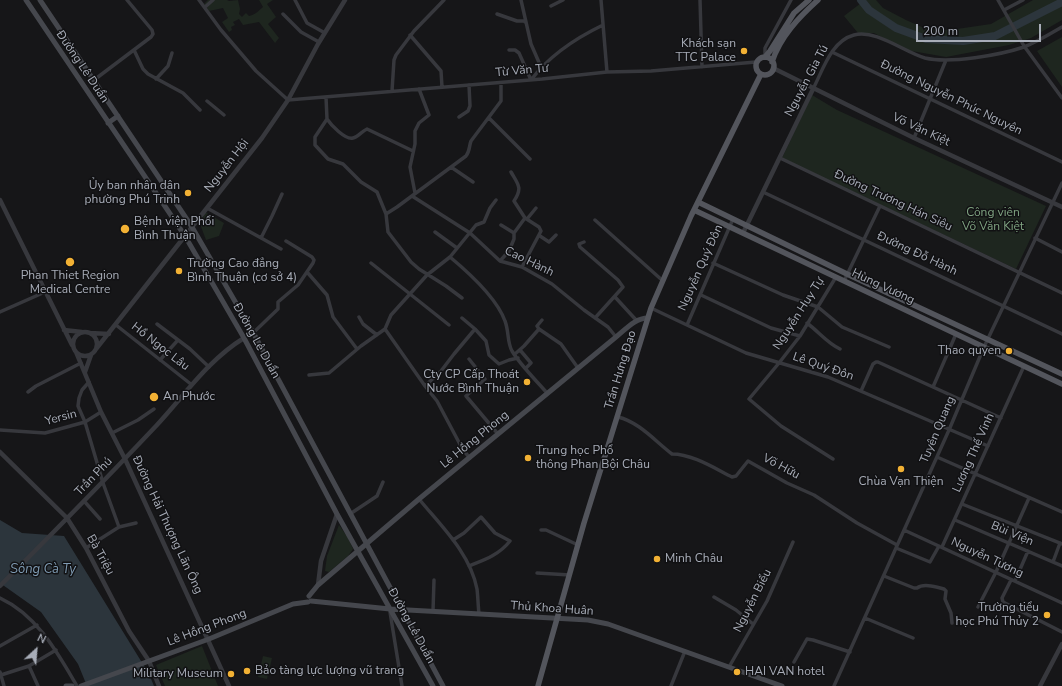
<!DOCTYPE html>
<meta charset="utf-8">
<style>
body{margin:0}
#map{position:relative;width:1062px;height:686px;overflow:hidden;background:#161618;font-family:"Nunito Sans",sans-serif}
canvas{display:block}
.north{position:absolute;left:16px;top:630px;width:40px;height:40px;-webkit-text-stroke:3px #111113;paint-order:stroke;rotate:26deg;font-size:11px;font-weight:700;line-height:16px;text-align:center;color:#a8adb8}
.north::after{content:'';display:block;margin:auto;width:14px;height:18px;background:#a8adb8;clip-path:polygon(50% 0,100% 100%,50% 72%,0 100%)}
.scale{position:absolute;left:916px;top:24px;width:125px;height:18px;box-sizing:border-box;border:2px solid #a8adb8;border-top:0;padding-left:5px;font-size:12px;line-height:14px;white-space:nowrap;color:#a8adb8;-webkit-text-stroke:3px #111113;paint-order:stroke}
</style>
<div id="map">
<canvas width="1062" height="686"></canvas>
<div class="north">N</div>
<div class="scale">200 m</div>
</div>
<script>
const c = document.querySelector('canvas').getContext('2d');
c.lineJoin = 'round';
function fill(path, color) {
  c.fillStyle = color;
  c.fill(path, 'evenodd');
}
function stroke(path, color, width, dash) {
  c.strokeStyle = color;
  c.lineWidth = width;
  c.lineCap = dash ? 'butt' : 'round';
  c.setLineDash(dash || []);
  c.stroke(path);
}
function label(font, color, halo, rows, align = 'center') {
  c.font = font + ' "Nunito Sans",sans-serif';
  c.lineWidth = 3;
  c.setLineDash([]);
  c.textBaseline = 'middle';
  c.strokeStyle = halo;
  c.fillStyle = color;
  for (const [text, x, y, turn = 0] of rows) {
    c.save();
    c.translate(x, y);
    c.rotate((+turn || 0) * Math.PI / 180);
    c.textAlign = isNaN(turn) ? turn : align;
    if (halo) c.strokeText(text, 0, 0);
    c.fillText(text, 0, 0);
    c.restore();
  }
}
fill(new Path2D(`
 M208 0H227L229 1 238 0 240 9 239 14 242 17 246 13 249 16C257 14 258 11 263 7L259 0H273L267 4 276 17 268 24 279 38 275 43 259 22 243 25 239 19 233 22 235 25 231 27 232 30 229 32 222 22 228 18 223 8 209 11 204 4Z
 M865 0H876L883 8 906 20 924 28 950 30 991 24 1033 0H1062V20L1031 38 1009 45 946 57 906 50 874 33H858L844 16Z
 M1062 37V87L1037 51Z
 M812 95 837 110 1046 206 1016 269 782 158Z
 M205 212 224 223 219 236 206 240 200 224Z
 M339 525 348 538 353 549 348 556 329 572 325 571 327 556Z
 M202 646 218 686H165L156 665Z
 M263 656 272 658 267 679 258 677Z`), '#1e261f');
fill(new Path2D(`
 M0 520 22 533 64 536 149 674 154 686H87L78 664 41 612 0 583Z`), '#2c353c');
stroke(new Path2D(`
 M861 0 869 10 896 28 926 39 963 41 995 36 1062 2`), '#2c353c', 8);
stroke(new Path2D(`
 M199 0 221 30 256 71 288 100 542 79 607 72 651 71 756 62
 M295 0 307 23 325 33
 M521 0 531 44 541 67
 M601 0 607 72
 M700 0 702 67
 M998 0 1024 46 1062 98
 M551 6 563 0
 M205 7 213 0
 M1004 10 1023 0
 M283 14 301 32 319 42
 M497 14 517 21H525V22
 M410 35 441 71 442 87
 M134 50 143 69 148 74 183 93 200 110
 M509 50H515L519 53 531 80C549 56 576 38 603 25
 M832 52 1062 162
 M765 56V48L791 0
 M156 79 168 66 172 53
 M94 80 151 37 153 34 152 30 127 0
 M813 89C823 70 831 41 854 35 876 29 904 52 925 58 950 64 1000 55 1024 47 1037 42 1050 34 1062 27
 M392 91 394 60 396 55 414 31 444 0
 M326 97 327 119 315 137V145L328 159 343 164 361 182 377 192 386 214 388 232 411 262 419 269 446 286 462 298
 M207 101 224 115
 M459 117 468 111 470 106 469 85
 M489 118 530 159
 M327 119C331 125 345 140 353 138 358 137 362 131 367 129L413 151
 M914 138 946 60
 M780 158 1062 293
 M451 167 473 182
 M763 192 1062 334
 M415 193 410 167 415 144V131L419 123 429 115 419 89
 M412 196 470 233 500 261 522 267 552 284 584 310 608 327 616 337
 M207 208 281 249
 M386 214 397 207 466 156C470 151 469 146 471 141L501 101V83
 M527 219 536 208
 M595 220 663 281
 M501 225 514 233
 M435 232 457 248
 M540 236 549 242 556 235
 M261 238 272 216 282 194
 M1035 238 1062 252
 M584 242 579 244 580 247 618 280 623 287 595 318
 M450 257C468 272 497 299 505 321 509 331 507 342 512 351 521 366 536 380 547 393
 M500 261 509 251 514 239V233L525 218 514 201C523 188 518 184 511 172
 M371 263 449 325
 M713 263 783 295 818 307 842 327 889 347
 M522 267 541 231 539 227 525 218
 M307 272 327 295 333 317 357 349
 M844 281 880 206
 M701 295 771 328 800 336
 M615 297 637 321
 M651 308 746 353 828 377 988 446
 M0 312 45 292
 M359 317 363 324 377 335
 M807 323C819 332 827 343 840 349
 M157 324 190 349 209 367
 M116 325 192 385
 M687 325 733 219
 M385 329 425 386 437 401 463 450 470 458
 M475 329 486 341 489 355 499 364 509 360 518 358
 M539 329 537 326 542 320
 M253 333 278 309V302L298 285 313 263 314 260 312 257 286 241
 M520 350 531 363 526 368
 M515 354 524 346 539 329 561 344 578 368
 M469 359 485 379 466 396 498 434
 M160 360 178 340
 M309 375 329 373 361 346 385 329 391 315 427 275 450 257 476 225 484 222 490 208 496 200
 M89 382 82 390 79 398 78 406 85 422 103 483 119 527 136 523
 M425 386 441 371 454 354 475 329 462 318
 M933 387 956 334
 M861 391 873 364 876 362H878L1001 418
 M28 392 36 386 81 363
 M618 417C639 422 655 441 672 454 692 454 714 468 732 477L736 476 748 461 787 483 814 495 857 523 897 545
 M0 430 45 433 85 422 101 412
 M112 433 138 420 154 409
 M937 457 1062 512
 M833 459 781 426 749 399 779 363 800 336 836 277
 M419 499C441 526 470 553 477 589 478 597 478 605 479 614
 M84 501 100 519
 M962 504 1062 544
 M350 514 377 496 383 482
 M955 520 1062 566
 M541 530H546L578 545
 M904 530 1062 603
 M453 540 464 533 481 517 495 533 510 541C499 555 484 560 469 566
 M942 547 1024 366
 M86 548 119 527
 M896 548 930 562 939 546
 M1053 562 1060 543
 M537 573 570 575
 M884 576 914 588H917C924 583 936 587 944 589L946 591 945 599 951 613 952 623
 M1011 580 1002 598 1003 602 1062 632
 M1015 581 1028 551
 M714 597 736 610 753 624
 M0 598C37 615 57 652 77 686
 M978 607 996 572 1029 498
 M433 611 434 580
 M390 612 402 686
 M865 618 913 638
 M0 646 37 625
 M794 662 807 639 813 640 850 652
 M29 666 38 686
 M729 667 767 601 793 542
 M0 672 4 686
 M1 675 29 666 56 650
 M671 686 685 651
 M834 686 949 430 984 347 1062 183`), '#37383d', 3.5);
stroke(new Path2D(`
 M773 68 914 138 1062 207
 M0 200 72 345
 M743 233 813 89
 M64 330 82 332
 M73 344a12 12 0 1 1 24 0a12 12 0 1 1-24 0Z
 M90 333 109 334
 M96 349 262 138 288 100 318 44 345 0
 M76 352 101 412 125 459 229 686
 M85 372 91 355
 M0 452 67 518 86 548 129 631 149 661 159 686
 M318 585 321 561 337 514
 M0 586C53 533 105 480 156 426 184 396 208 360 244 338
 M1040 686 1062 644`), '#37383d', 4.5);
stroke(new Path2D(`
 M26 0 185 236 244 338 337 514 433 686
 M40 0 192 227 255 336 443 686
 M108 123 118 116
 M309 596 318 585 419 499 616 337C626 329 635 318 648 318
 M311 601 390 609 588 620 608 624 782 686
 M66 686H72
 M81 686 209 639 293 604 308 602`), '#45474d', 5);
stroke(new Path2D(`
 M765 57 770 51 794 13 809 0
 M756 66a9 9 0 1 1 18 0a9 9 0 1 1-18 0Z
 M772 62C780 37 799 17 818 0
 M698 202 847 274 1062 374
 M694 210 1062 384
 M538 686 584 523 651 308 691 216 761 74`), '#53555c', 5.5);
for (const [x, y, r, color] of [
 [744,51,4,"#f2b134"],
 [188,193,4,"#f2b134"],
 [125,229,5,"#f2b134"],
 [70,262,5,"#f2b134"],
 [179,271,4,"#f2b134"],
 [1009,351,4,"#f2b134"],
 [527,382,4,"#f2b134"],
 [154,397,5,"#f2b134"],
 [528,458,4,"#f2b134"],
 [901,469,4,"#f2b134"],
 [657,559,4,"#f2b134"],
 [1047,615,4,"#f2b134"],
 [247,671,4,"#f2b134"],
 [737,672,4,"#f2b134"],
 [231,674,4,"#f2b134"]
]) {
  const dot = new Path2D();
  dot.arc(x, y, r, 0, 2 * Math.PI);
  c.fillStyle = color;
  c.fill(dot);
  stroke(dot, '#111113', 1.5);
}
label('12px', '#a8adb8', '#111113', [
 ["Khách sạn",736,44,"right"],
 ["TTC Palace",736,58,"right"],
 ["Ủy ban nhân dân",180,186,"right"],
 ["phường Phú Trinh",180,200,"right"],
 ["Bệnh viện Phổi",134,222],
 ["Bình Thuận",134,236],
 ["Trường Cao đẳng",187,264],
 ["Bình Thuận (cơ sở 4)",187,278],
 ["Phan Thiet Region",70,276,"center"],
 ["Medical Centre",70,290,"center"],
 ["Thao quyen",1001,351,"right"],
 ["Cty CP Cấp Thoát",519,375,"right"],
 ["Nước Bình Thuận",519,389,"right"],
 ["An Phước",163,397],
 ["Trung học Phổ",536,451],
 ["thông Phan Bội Châu",536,465],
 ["Chùa Vạn Thiện",901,482,"center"],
 ["Minh Châu",665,559],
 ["Trường tiểu",1039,608,"right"],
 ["học Phú Thủy 2",1039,622,"right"],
 ["Bảo tàng lực lượng vũ trang",255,671],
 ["HAI VAN hotel",745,672],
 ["Military Museum",223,674,"right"]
], 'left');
label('12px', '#a8adb8', '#111113', [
 ["Đường Lê Duẩn",82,67,56],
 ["Từ Văn Tư",522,71,-5],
 ["Nguyễn Gia Tú",807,81,-62],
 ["Đường Nguyễn Phúc Nguyên",951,98,26],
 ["Võ Văn Kiệt",921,130,25],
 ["Nguyễn Hội",227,166,-52],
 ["Đường Trương Hán Siêu",893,201,25],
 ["Đường Đỗ Hành",917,254,25],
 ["Cao Hành",529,262,26],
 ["Nguyễn Quý Đôn",701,268,-66],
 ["Hùng Vương",883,287,25],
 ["Nguyễn Huy Tự",799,314,-57],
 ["Đường Lê Duẩn",256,341,61],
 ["Hồ Ngọc Lâu",160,347,38],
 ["Lê Quý Đôn",823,367,19],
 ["Trần Hưng Đạo",621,370,-73],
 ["Yersin",61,418,-15],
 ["Tuyên Quang",938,430,-67],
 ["Lê Hồng Phong",475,440,-39],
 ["Lương Thế Vinh",974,453,-66],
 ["Võ Hữu",781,467,28],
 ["Trần Phú",94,477,-46],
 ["Đường Hải Thượng Lãn Ông",167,525,65],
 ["Bùi Viện",1012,534,23],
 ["Bà Triệu",100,555,61],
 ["Nguyễn Tương",987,558,25],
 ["Nguyễn Biểu",753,601,-63],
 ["Thủ Khoa Huân",552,609,4],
 ["Đường Lê Duẩn",411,626,61],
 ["Lê Hồng Phong",207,628,-21]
]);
label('12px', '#7fa381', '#111113', [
 ["Công viên",993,213],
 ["Võ Văn Kiệt",993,227]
]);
label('italic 13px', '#7f9bb3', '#111113', [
 ["Sông Cà Ty",43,570]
]);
</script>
